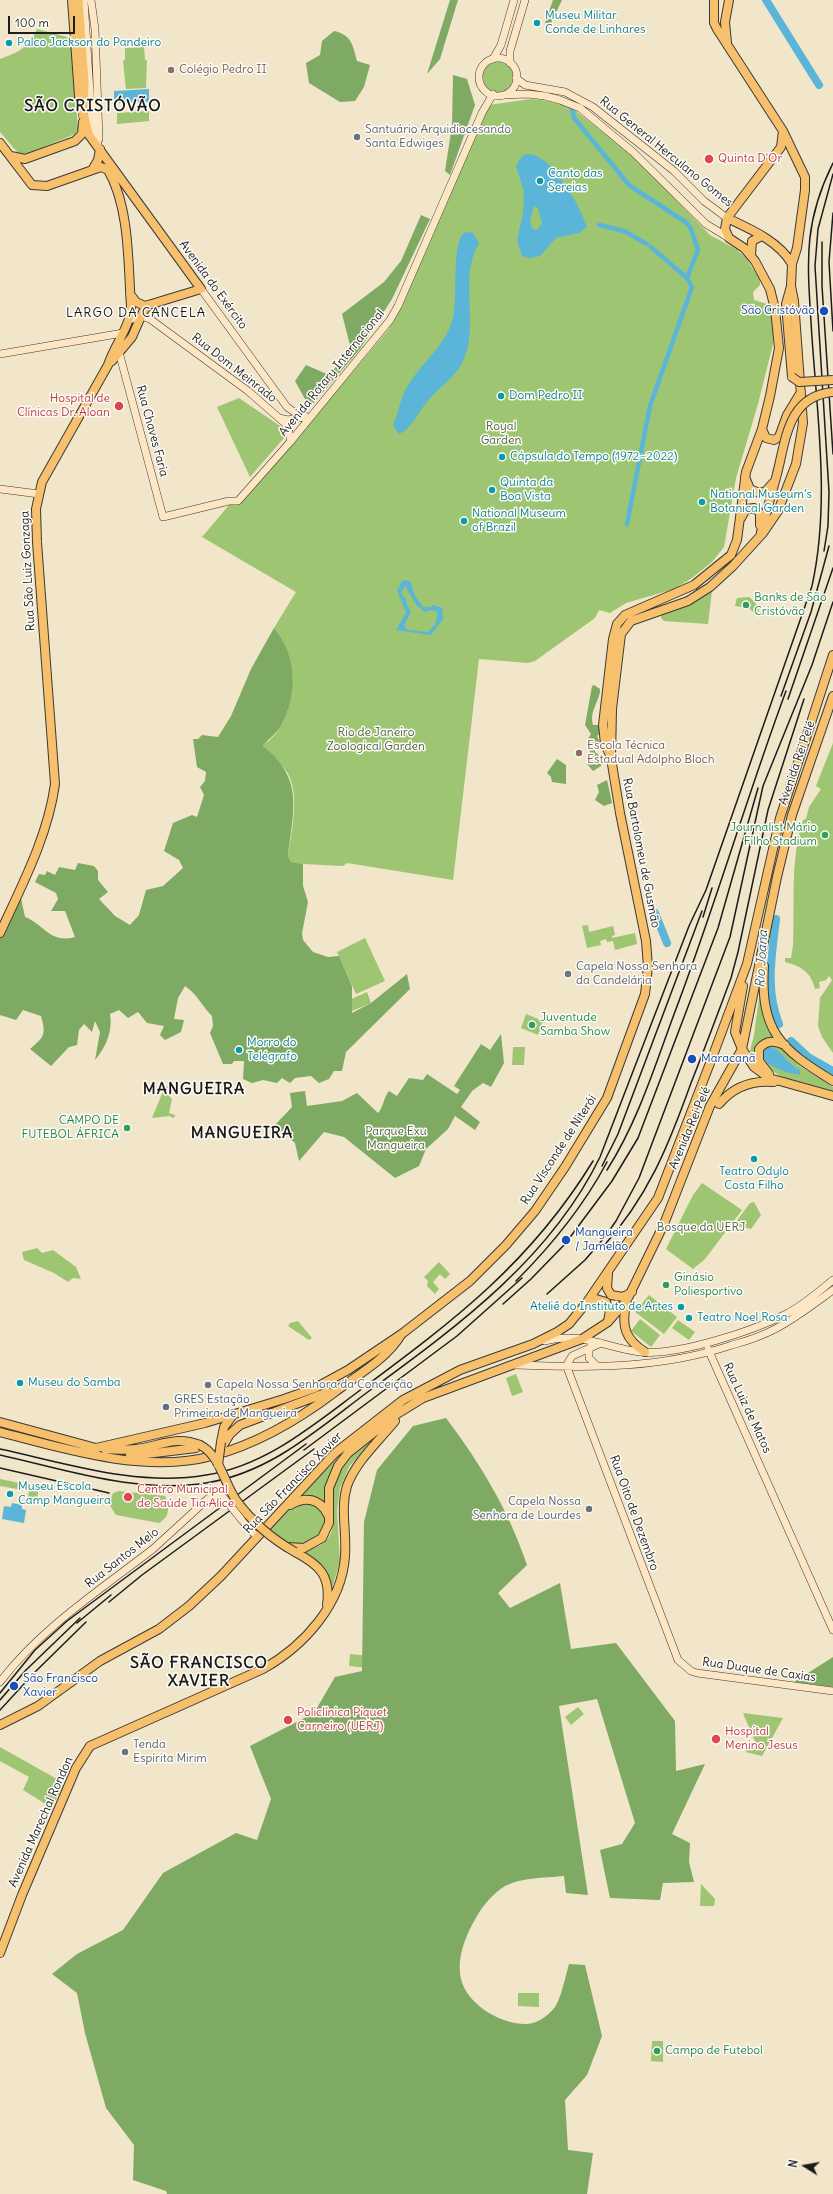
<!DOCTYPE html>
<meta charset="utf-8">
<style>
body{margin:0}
#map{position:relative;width:833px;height:2194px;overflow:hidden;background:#f1e5ca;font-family:Delius,sans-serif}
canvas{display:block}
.north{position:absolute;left:785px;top:2146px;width:40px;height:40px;-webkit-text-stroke:3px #fdfcf7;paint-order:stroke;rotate:281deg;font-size:11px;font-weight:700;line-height:16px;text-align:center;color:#1c1c1c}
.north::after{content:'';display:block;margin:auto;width:14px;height:18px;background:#1c1c1c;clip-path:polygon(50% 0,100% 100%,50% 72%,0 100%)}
.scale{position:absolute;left:8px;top:16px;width:67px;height:18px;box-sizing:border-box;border:2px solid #1c1c1c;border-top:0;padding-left:5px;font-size:12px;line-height:14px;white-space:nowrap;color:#1c1c1c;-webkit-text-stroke:3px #fdfcf7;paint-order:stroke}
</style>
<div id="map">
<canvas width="833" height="2194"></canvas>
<div class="north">N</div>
<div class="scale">100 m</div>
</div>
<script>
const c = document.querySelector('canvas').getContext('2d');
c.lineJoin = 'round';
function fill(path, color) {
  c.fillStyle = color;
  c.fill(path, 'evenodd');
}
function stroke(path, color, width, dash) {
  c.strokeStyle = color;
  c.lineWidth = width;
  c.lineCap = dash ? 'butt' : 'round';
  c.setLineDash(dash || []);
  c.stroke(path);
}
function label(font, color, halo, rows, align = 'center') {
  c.font = font + ' Delius,sans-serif';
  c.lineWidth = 3;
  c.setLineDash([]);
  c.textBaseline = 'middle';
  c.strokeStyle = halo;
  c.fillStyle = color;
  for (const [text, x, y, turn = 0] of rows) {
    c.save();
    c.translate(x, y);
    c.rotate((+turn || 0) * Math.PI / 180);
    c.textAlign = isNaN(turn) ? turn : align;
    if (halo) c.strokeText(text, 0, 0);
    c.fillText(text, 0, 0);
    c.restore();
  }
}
fill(new Path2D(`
 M37 29 71 38 78 129 75 134 24 155 18 153 0 132V59C19 52 29 48 37 29Z
 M144 47 145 60H147L146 88 126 89 123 61 125 60V48Z
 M483 77a15 15 0 1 1 30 0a15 15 0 1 1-30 0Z
 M530 99 552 101 572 108 635 157 710 235 736 249 746 258 760 279V285L753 292 754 300 767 304 771 312 774 330 773 344 758 404 736 478 724 547 712 562 692 578 674 589 626 603 610 613 599 610 595 618 535 661 528 663 479 659 453 880 347 863 343 866 303 864 291 862 288 856C291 831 301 796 287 772 281 763 266 752 263 745 299 723 300 657 274 628L296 592 202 537 230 504 238 502 309 424 388 330 397 316 489 105Z
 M149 111V121L117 124V113Z
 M239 398 286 430 284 438 250 477 217 407Z
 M712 591 708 624 664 621 661 618 662 613 690 604Z
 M749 597 755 602 759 610 758 613H754L749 608 735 606 737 598Z
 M833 743V1053L822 1037 818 1026 820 998 832 980 829 976 826 980 819 982 820 988 815 989C811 972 801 966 785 962V958H791L793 946C795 904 790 859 803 820L806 819 809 807 821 789 816 786Z
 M588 925 589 932 613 926 615 935 612 936V938L635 933 637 944 615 950 613 941 607 942 606 939 600 941 601 945 587 948 582 926Z
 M365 938 385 981 356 994 337 952Z
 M760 990 764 1018 777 1040 756 1049 755 1057 758 1065 749 1055 754 1035Z
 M367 992 371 1003 352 1011 347 1001Z
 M526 1014 543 1021 538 1035 521 1028Z
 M770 1044 781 1047 801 1067 833 1087V1091C811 1086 763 1079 761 1052Z
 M513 1047H525L524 1065H512Z
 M171 1083 173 1085 166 1093 172 1099 169 1113 175 1115 174 1118 169 1116 152 1118 164 1089Z
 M702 1183 742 1210 705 1259 693 1269 666 1249 693 1195Z
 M754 1202 761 1215 751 1229 738 1226 736 1222 750 1203Z
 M37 1248 42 1253 53 1250 76 1267 81 1279 73 1278 68 1282 54 1273 24 1260 22 1252Z
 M439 1262 450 1274 445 1279 440 1274 433 1282 439 1289 435 1294 427 1286 428 1281 424 1277Z
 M649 1295 677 1317 664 1334 635 1312Z
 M640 1319 660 1335 651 1347 631 1331Z
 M678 1320 695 1332 689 1340 672 1328Z
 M298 1321 312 1338 309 1340 288 1326 290 1323Z
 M516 1374 523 1392 512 1396 506 1378Z
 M374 1438 349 1467 340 1488 337 1510 340 1562 331 1591 317 1562 301 1552C354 1541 322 1506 339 1473 347 1457 360 1448 374 1438Z
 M351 1445 345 1453 325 1505 314 1497H299Z
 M0 1479 39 1487 36 1505 27 1504 29 1491 0 1486Z
 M119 1491 165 1496C169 1507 171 1516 159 1523L116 1515 109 1504 113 1493Z
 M304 1502 318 1505C321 1509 325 1514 326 1518 329 1537 303 1549 288 1545 282 1544 273 1534 268 1530L290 1509Z
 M350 1654 370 1656 369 1668 349 1666Z
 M578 1707 584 1714 571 1725 565 1717Z
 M743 1713 783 1718 762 1756 745 1752 756 1744Z
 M0 1747 64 1783 52 1808 23 1790 29 1777 0 1761Z
 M701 1884 715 1899 714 1906H700Z
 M518 1993H539V2007L518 2006Z
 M652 2041H663V2062L651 2061Z`), '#9ec571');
fill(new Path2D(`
 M450 0H458L440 59 427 74Z
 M553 0H562L551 23H545Z
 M334 31C352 35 353 46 357 61L370 65 364 87 355 101 340 102 309 83 306 63 320 55 322 41Z
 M453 75 467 79 475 105 450 175 445 171 452 126Z
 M421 215 430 219 392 299 360 349 312 405 306 401 295 381 306 365 329 375 351 349 342 314 384 282 401 261Z
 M274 628C297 654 298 696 281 726 276 734 265 742 263 746 305 780 293 810 288 856L291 862 303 864V886L308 902 302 933 303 940 313 952 328 957 339 956 352 986V1013L371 1003 407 974 410 989 346 1052 342 1071H334L329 1079 319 1083 311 1076 295 1078 290 1083 282 1078 277 1083 263 1080 252 1083 243 1079 244 1061H234L232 1064H223L210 1033 213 1026 212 1016C202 1006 197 994 185 986L178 998 174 1019 184 1020 181 1032 165 1040 160 1035 164 1026 147 1023 138 1012 128 1018 119 1010 110 1014C113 1031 106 1047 95 1060L100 1032 95 1021 92 1032 84 1024 79 1030 77 1045 69 1047 51 1066 30 1049C45 1036 46 1035 41 1016L23 1010 16 1020 0 1015V931L17 899 21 898 25 917C45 925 50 944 75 937L65 911H51L58 899 56 893 35 882 39 874 45 875 47 871 55 875 59 867 75 870 78 863 94 866 98 871V880L108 892 99 899 115 916 130 925 139 915 146 890 163 886 183 868 179 860 164 851 173 823 192 815 197 817 204 795 200 787 205 781 206 772 197 767 193 739H198L202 735 218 737 231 716 251 669Z
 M594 685 600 689V692C598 703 589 713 593 725H599L600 733 597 736 601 745 595 749V752L602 758 601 766 593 771 587 764 590 753 588 739 591 734 585 725 592 686Z
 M557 759 566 765V784L552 782 551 777 547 773Z
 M607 780 612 803 604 806 595 800 599 792 597 785Z
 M501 1034 504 1063 491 1087 483 1083 472 1091 461 1107 480 1122 475 1130 455 1116 448 1129 426 1149 419 1166 395 1178 344 1137 324 1132 299 1161 295 1143 275 1125 292 1107 290 1093 305 1091 307 1106 342 1101 357 1093 378 1113C383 1108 383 1099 389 1091L397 1096 409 1078 423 1080 427 1074 457 1094 460 1090 454 1086 481 1044 490 1050Z
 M446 1418C480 1463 509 1511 527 1565L498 1593 510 1608 560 1583 571 1649 616 1643 675 1721 676 1771 705 1764 672 1834 690 1843 689 1862 694 1882 663 1883 660 1900 610 1898 600 1850 622 1844 635 1823 597 1699 559 1706 588 1895 566 1893 564 1876C544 1878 519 1877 502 1888 489 1897 480 1910 473 1923 465 1938 458 1956 460 1973 462 2002 500 2025 527 2024 537 2024 549 2015 555 2007 561 1999 566 1974 569 1964L585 1965 602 2036 587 2075 565 2100 568 2150 593 2153 587 2194H167L166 2191 133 2180 134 2145 106 2108 85 2033 77 1993 52 1974 77 1954 123 1930 163 1873 236 1833 257 1840 271 1799 250 1746 314 1713 335 1677 362 1671 364 1522 377 1470 413 1426Z
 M833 1657V1687L794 1682Z`), '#7eaa63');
fill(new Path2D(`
 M149 89V102L114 103V91Z
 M527 154C552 153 580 206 587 227L579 233 556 238 540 256 530 258 522 256 517 240 523 213 524 192 516 166 522 156ZM534 206 538 208 542 224 536 230 532 228 530 220Z
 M465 232 473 233 479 243C457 279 482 328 461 365 452 380 436 390 426 403 418 413 410 430 399 434L393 425C399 412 400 399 407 387 422 361 449 344 454 313 457 297 452 239 465 232Z
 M407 580 411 583 414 594 423 607H430L433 605 442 608 443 619 431 635 396 630 406 613 397 590 402 581ZM405 586 417 606 421 608 424 612 432 610 438 612 435 625 428 632 408 630 404 626 411 611 407 605 406 599 401 593Z
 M768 1047C779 1046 788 1065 800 1070V1075C788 1073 770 1068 763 1058V1052Z
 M12 1503 22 1505V1509L26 1510 24 1523 2 1519 4 1506 11 1507Z`), '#5ab5d8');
stroke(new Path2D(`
 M572 110 574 118 629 185 687 223 691 229 698 250 687 278
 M599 225 624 231 647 244
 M627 524 650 406 692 287 687 278 651 247`), '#5ab5d8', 4.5);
stroke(new Path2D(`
 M766 0 819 85
 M655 913 667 943
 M776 919C772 955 765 989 779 1024
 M791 1041 808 1057 833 1071`), '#5ab5d8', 8);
const secondary = new Path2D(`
 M84 0 92 123 98 145
 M91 0 95 29 99 139
 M479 77a19 19 0 1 1 38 0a19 19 0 1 1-38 0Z
 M493 59 501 45 514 0
 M510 63V51L525 0
 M516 78 525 85 565 92 593 107 674 171 704 201 727 218
 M502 95 528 94 545 96 560 100 580 108 633 152 706 224 729 238
 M201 289 287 407 297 414 305 416
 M129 320 141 316 150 319 248 391 287 425 291 441
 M119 352 163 517 229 501H238L291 441 390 320 398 306 482 113 493 94
 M0 354 123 333
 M279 418 288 420 304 417
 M0 489 39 494
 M545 1341C579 1331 607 1348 640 1352 677 1356 753 1331 786 1314 804 1305 818 1292 833 1280
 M601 1343 572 1356 568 1363V1370L678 1660 691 1671 697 1673 833 1691
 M591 1346 589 1349V1358L597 1366
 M708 1349 833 1630
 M515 1365C590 1368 660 1369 732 1345 747 1341 762 1336 775 1329 796 1318 814 1304 833 1290
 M241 1519 257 1537
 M0 1682C41 1628 100 1590 153 1549`);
const primary = new Path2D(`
 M72 0 79 96 89 135 201 289 145 306 136 302 130 294
 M714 0V23L717 29 783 131 805 177V190L797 248 792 264 791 286 786 304 792 377
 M727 43 725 22 729 0
 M0 143 32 185 47 186 101 167 108 170C130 208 128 264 131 307 130 327 114 346 108 365L42 482 36 509 37 542 55 784C48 836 22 885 0 933
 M11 156 25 159 75 141 82 134 83 122
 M92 170 98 160 100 149
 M727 218C750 229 779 241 792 264
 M751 255 752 241 762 236
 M112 361 132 337 143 312 148 305
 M762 429 766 438 774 440 779 437 787 415 801 392
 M745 477 750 489 759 493 766 491 773 483
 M741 518 746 509 754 508 760 513V525
 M761 532 777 474
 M610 755 605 744 603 725 613 639 617 624 625 615 694 585 731 555 737 540 746 472 762 429 770 396 779 348 775 309 770 289 755 261 744 248 729 238 725 229 727 218 781 147 783 131
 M764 966C760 1031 780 1049 833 1081
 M743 986 735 1032 742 1049 754 1067 769 1078 833 1096
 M769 1074 759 1061V1049C767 1039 775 1041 785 1045
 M719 1104C733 1087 752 1080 774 1082
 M608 1274 607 1288 611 1295 623 1297 632 1292
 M587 1302 596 1299 606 1302 610 1311 608 1321
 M626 1305C621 1327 626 1340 645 1352
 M0 1422 96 1448 205 1423 284 1399 315 1388 348 1370 403 1333 470 1281 506 1245 535 1211 565 1167 607 1098 645 994 648 967 646 941 620 813 611 758 612 709 621 634 631 621 688 601 710 587 733 566 763 533 778 511 796 464 803 423 794 301 791 286
 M0 1432C64 1449 146 1474 212 1456 257 1444 298 1420 335 1392 357 1375 386 1360 401 1335
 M221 1442 224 1427 233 1415
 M224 1444 230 1434 240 1425 328 1392
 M105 1449C115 1450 126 1450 136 1449 161 1446 175 1435 200 1445
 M130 1456 196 1448
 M290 1505C305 1496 320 1498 328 1515
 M287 1547 304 1548 322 1538 329 1523V1488L338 1466 348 1453 397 1414 423 1398 582 1339 608 1322 627 1300 664 1224 710 1106 742 1049 777 877 792 815 833 696
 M295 1552C320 1565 331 1576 327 1605
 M0 1725 38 1706 100 1661 159 1629 189 1606 221 1576 335 1453 403 1400 460 1370 533 1344 557 1332 569 1324 587 1302 658 1198 712 1058 747 964 780 818 833 655
 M0 1953 22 1895 76 1768 90 1746 263 1669C304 1646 342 1604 345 1556 347 1532 340 1509 347 1486 356 1461 379 1441 395 1421`);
const highway = new Path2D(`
 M78 0 84 82 83 115`);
stroke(secondary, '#3c3a36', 8);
stroke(primary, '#3c3a36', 10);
stroke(highway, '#3c3a36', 10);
stroke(secondary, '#fce6c4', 7);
stroke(primary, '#f7c06c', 8);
stroke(highway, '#f7c06c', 9);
stroke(new Path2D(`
 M833 213 829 262 833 331
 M822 242V286L833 454
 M824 551 828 526 829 492 815 266 818 229 833 174
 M781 696 811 612 829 546
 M788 699 833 568
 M703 917 712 888
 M602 1166 618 1134 702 911
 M607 1170C637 1123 654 1069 673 1017 714 910 746 799 786 691
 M602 1248C648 1197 668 1147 691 1083 705 1048 718 1013 731 978L738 952 768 810 804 699
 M516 1281C552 1245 583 1207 607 1162
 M547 1294 585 1260 604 1238 616 1221 639 1178 730 937 763 786 812 665 833 602
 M503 1304 531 1279 565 1244 612 1181 638 1138 718 928 758 788
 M0 1449C66 1463 137 1487 206 1475 265 1466 312 1426 359 1391 453 1321 530 1264 593 1161
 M304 1450 457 1336 522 1278
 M0 1455C67 1470 137 1494 206 1483 269 1473 316 1431 365 1394 455 1328 550 1260 600 1157L689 926 706 890 812 586C831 500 816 409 811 322 807 259 804 221 833 163
 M0 1468 109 1493
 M109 1602 142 1575 314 1449
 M77 1623 111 1595
 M0 1693 35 1650 67 1621 306 1444
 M0 1700 26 1670 80 1618
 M0 1710 35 1672 86 1622`), '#1c1c1c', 1.5);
const secondaryBridge = new Path2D(`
 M153 1549 211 1496 223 1497 241 1519`);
const primaryBridge = new Path2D(`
 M792 377 799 382 833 380
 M777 474C786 439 788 396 833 392
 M200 1445C220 1455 224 1483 236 1500 252 1522 272 1539 295 1552
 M218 1465 221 1442`);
stroke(secondaryBridge, '#3c3a36', 8, []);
stroke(primaryBridge, '#3c3a36', 10, []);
stroke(secondaryBridge, '#fce6c4', 7);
stroke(primaryBridge, '#f7c06c', 8);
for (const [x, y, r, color] of [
 [537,23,4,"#0f9aa8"],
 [9,43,4,"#0f9aa8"],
 [171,70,4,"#8d6e63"],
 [357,137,4,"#6b7280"],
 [709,159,5,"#e0444e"],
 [540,181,4,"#0f9aa8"],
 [824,311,5,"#1a4fb4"],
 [501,396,4,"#0f9aa8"],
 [119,406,5,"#e0444e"],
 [502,457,4,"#0f9aa8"],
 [492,490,4,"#0f9aa8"],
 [702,502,4,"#0f9aa8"],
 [464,521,4,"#0f9aa8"],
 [746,605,4,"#2e9e5b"],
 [579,753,4,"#8d6e63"],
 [825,835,4,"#2e9e5b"],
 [568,974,4,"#6b7280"],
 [532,1025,4,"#2e9e5b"],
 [239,1050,4,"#0f9aa8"],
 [692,1059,5,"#1a4fb4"],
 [127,1128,4,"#2e9e5b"],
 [754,1159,4,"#0f9aa8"],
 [566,1240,5,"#1a4fb4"],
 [666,1285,4,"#2e9e5b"],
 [681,1307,4,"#0f9aa8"],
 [689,1318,4,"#0f9aa8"],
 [20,1383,4,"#0f9aa8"],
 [208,1385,4,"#6b7280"],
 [166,1407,4,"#5c6f8a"],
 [10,1494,4,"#0f9aa8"],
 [128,1497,5,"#e0444e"],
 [589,1509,4,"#6b7280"],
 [14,1686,5,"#1a4fb4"],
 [288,1720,5,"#e0444e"],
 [716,1739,5,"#e0444e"],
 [125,1752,4,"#6b7280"],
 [657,2051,4,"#2e9e5b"]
]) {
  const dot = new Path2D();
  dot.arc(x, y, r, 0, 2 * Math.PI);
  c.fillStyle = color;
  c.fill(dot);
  stroke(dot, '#fdfcf7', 1.5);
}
label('12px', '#0d838f', '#fdfcf7', [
 ["Museu Militar",545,16],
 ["Conde de Linhares",545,30],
 ["Palco Jackson do Pandeiro",17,43],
 ["Canto das",548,174],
 ["Sereias",548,188],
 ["Dom Pedro II",509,396],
 ["Cápsula do Tempo (1972–2022)",510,457],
 ["Quinta da",500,483],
 ["Boa Vista",500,497],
 ["National Museum’s",710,495],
 ["Botanical Garden",710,509],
 ["National Museum",472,514],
 ["of Brazil",472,528],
 ["Morro do",247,1043],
 ["Telégrafo",247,1057],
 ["Teatro Odylo",754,1172,"center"],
 ["Costa Filho",754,1186,"center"],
 ["Ateliê do Instituto de Artes",673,1307,"right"],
 ["Teatro Noel Rosa",697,1318],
 ["Museu do Samba",28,1383],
 ["Museu Escola",18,1487],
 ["Camp Mangueira",18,1501]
], 'left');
label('12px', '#785e54', '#fdfcf7', [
 ["Colégio Pedro II",179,70],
 ["Escola Técnica",587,746],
 ["Estadual Adolpho Bloch",587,760]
], 'left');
label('12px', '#5b616d', '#fdfcf7', [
 ["Santuário Arquidiocesando",365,130],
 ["Santa Edwiges",365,144],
 ["Capela Nossa Senhora",576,967],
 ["da Candelária",576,981],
 ["Capela Nossa Senhora da Conceição",216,1385],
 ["Capela Nossa",581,1502,"right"],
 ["Senhora de Lourdes",581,1516,"right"],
 ["Tenda",133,1745],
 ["Espírita Mirim",133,1759]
], 'left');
label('12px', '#1c1c1c', '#fdfcf7', [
 ["Rua General Herculano Gomes",666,152,39],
 ["Avenida do Exército",213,285,54],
 ["Rua Dom Meinrado",234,368,38],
 ["Avenida Rotary Internacional",332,373,-51],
 ["Rua Chaves Faria",152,431,75],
 ["Rua São Luiz Gonzaga",28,571,-93],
 ["Avenida Rei Pelé",797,763,-71],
 ["Rua Bartolomeu de Gusmão",641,853,79],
 ["Avenida Rei Pelé",690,1128,-67],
 ["Rua Visconde de Niterói",559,1150,-57],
 ["Rua Luiz de Matos",747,1408,65],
 ["Rua São Francisco Xavier",293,1483,-46],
 ["Rua Oito de Dezembro",634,1513,70],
 ["Rua Santos Melo",122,1558,-38],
 ["Rua Duque de Caxias",759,1670,8],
 ["Avenida Marechal Rondon",41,1822,-66]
]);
label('12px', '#be3a42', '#fdfcf7', [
 ["Quinta D'Or",718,159],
 ["Hospital de",110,399,"right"],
 ["Clínicas Dr. Aloan",110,413,"right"],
 ["Centro Municipal",137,1490],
 ["de Saúde Tia Alice",137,1504],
 ["Policlínica Piquet",297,1713],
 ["Carneiro (UERJ)",297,1727],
 ["Hospital",725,1732],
 ["Menino Jesus",725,1746]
], 'left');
label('12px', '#164399', '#fdfcf7', [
 ["São Cristóvão",815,311,"right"],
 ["Maracanã",701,1059],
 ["Mangueira",575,1233],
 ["/ Jamelão",575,1247],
 ["São Francisco",23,1679],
 ["Xavier",23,1693]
], 'left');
label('12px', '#50603e', '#fdfcf7', [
 ["Royal",501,427],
 ["Garden",501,441],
 ["Rio de Janeiro",376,733],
 ["Zoological Garden",376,747],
 ["Parque Exu",396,1132],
 ["Mangueira",396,1146],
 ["Bosque da UERJ",701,1228]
]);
label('12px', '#27864d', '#fdfcf7', [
 ["Banks de São",754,598],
 ["Cristóvão",754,612],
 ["Journalist Mário",817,828,"right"],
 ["Filho Stadium",817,842,"right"],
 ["Juventude",540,1018],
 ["Samba Show",540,1032],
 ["CAMPO DE",119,1121,"right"],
 ["FUTEBOL ÁFRICA",119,1135,"right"],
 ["Ginásio",674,1278],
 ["Poliesportivo",674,1292],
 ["Campo de Futebol",665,2051]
], 'left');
label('12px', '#4e5e75', '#fdfcf7', [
 ["GRES Estação",174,1400],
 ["Primeira de Mangueira",174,1414]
], 'left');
c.letterSpacing = '1px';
label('13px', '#1c1c1c', '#fdfcf7', [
 ["LARGO DA CANCELA",136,313]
]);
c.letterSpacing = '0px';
label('italic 13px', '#386171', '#fdfcf7', [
 ["Rio Joana",762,959,-87]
]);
c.letterSpacing = '1px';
label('bold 16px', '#1c1c1c', '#fdfcf7', [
 ["SÃO CRISTÓVÃO",93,106],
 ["MANGUEIRA",194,1089],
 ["MANGUEIRA",242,1133],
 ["SÃO FRANCISCO",199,1663],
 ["XAVIER",199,1681]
]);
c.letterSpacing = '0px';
</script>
